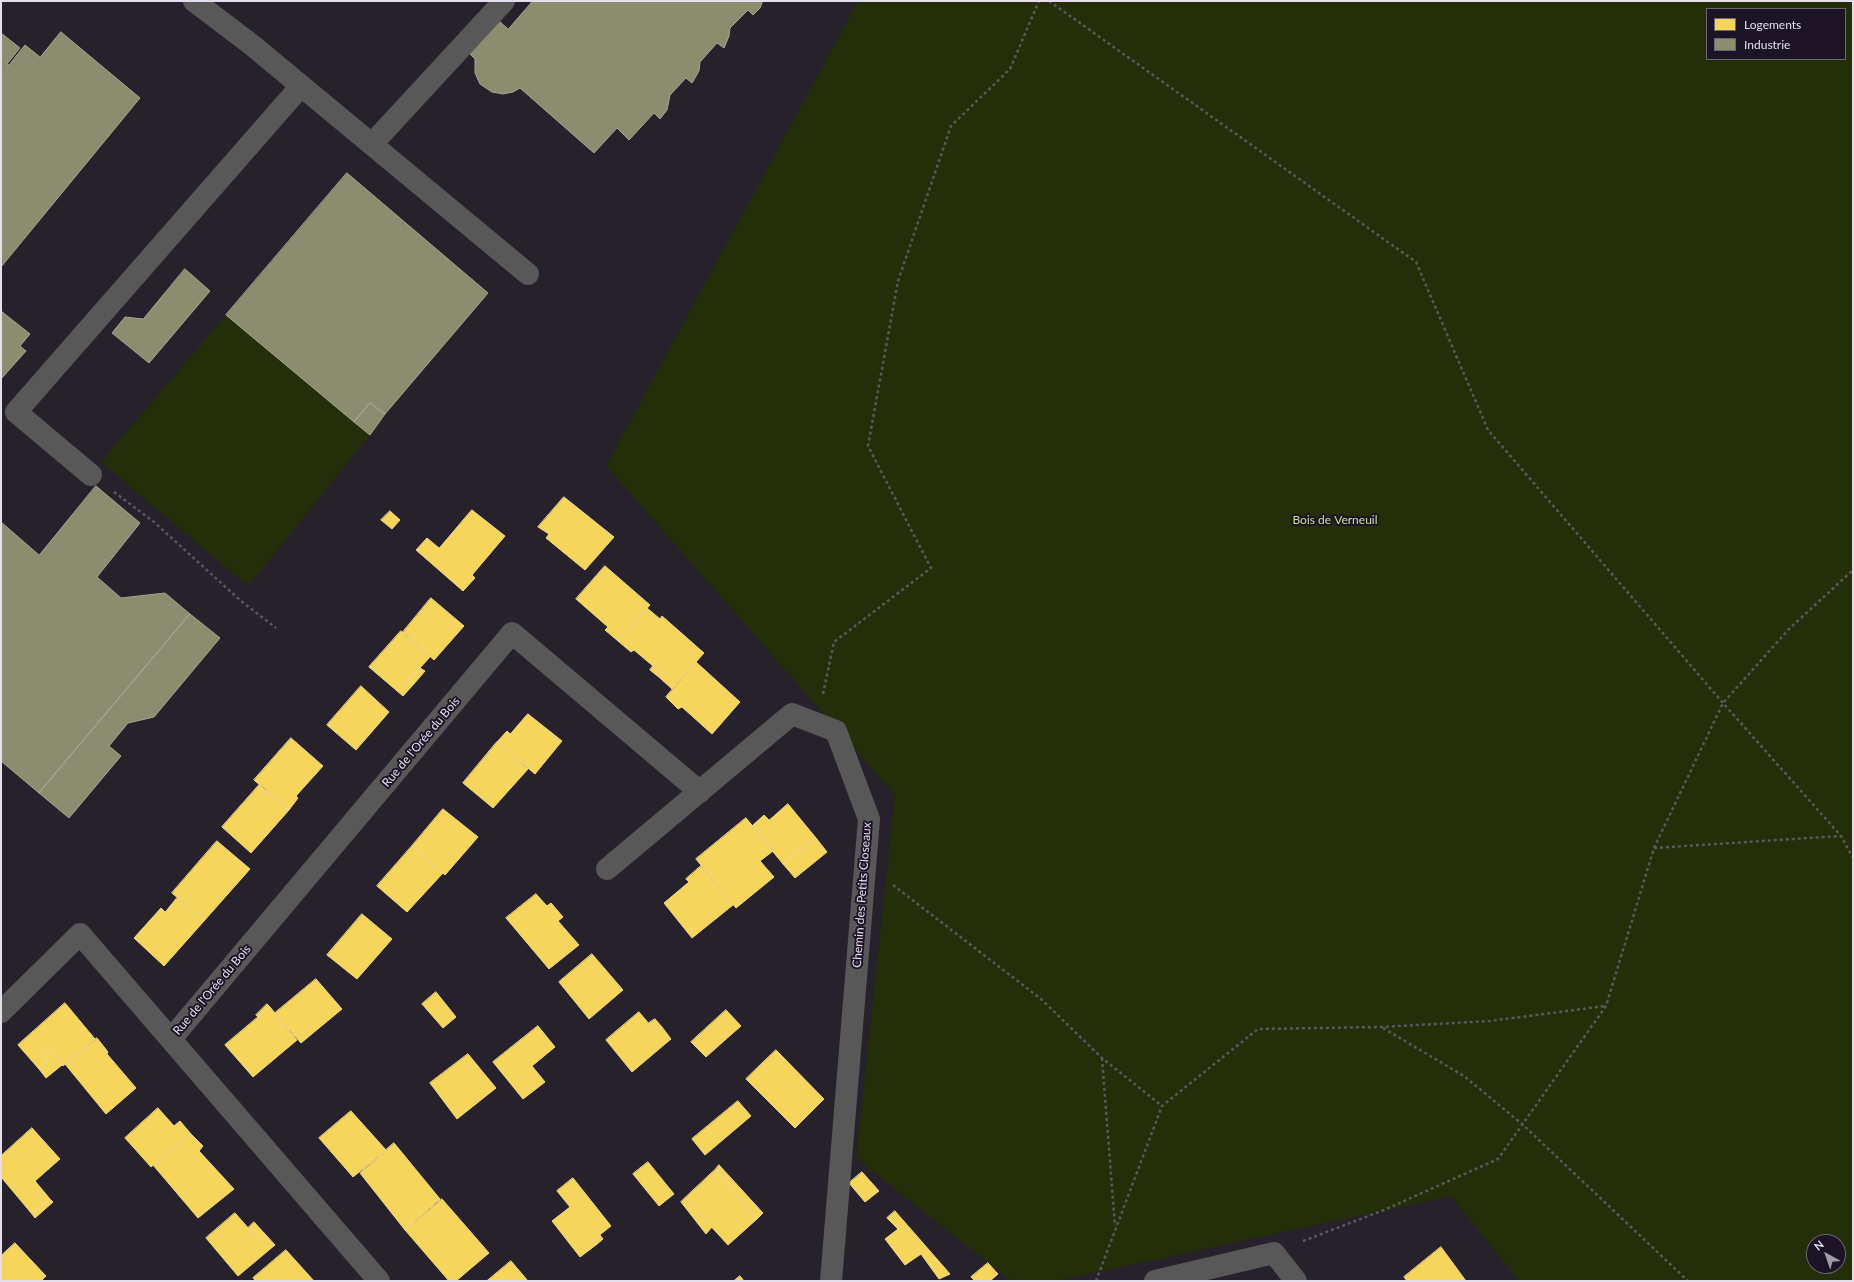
<!DOCTYPE html>
<meta charset="utf-8">
<style>
body{margin:0}
#map{position:relative;width:1854px;height:1282px;overflow:hidden;background:#26212b;font-family:Lato,sans-serif}
canvas{display:block}
.frame{position:absolute;inset:0;border:2px solid #e5dfed;pointer-events:none}
.legend{position:absolute;left:1706px;top:8px;width:140px;height:52px;box-sizing:border-box;background:#1c1326;border:1px solid #6c6576;margin:0;padding:5px 7px;list-style:none;font-size:12px;color:#e5dfed}
.legend li{display:flex;align-items:center;gap:8px;height:20px}
.legend b{width:20px;border:1px solid #6c6576}
.north{position:absolute;left:1806px;top:1234px;width:40px;height:40px;box-sizing:border-box;background:#1c1326;border:1px solid #6c6576;border-radius:50%;rotate:320deg;font-size:11px;font-weight:700;line-height:16px;text-align:center;color:#e5dfed}
.north::after{content:'';display:block;margin:auto;width:14px;height:18px;background:#a29ca9;clip-path:polygon(50% 0,100% 100%,50% 72%,0 100%)}
</style>
<div id="map">
<canvas width="1854" height="1282"></canvas>
<div class="frame"></div>
<ul class="legend">
<li><b style="height:11px;background:#f6d55c"></b>Logements</li>
<li><b style="height:11px;background:#8c8c6e"></b>Industrie</li>
</ul>
<div class="north">N</div>
</div>
<script>
const c = document.querySelector('canvas').getContext('2d');
c.lineJoin = 'round';
function fill(path, color) {
  c.fillStyle = color;
  c.fill(path, 'evenodd');
}
function stroke(path, color, width, dash) {
  c.strokeStyle = color;
  c.lineWidth = width;
  c.lineCap = dash ? 'butt' : 'round';
  c.setLineDash(dash || []);
  c.stroke(path);
}
function label(font, color, halo, rows, align = 'center') {
  c.font = font + ' Lato,sans-serif';
  c.lineWidth = 4;
  c.setLineDash([]);
  c.textBaseline = 'middle';
  c.strokeStyle = halo;
  c.fillStyle = color;
  for (const [text, x, y, turn = 0] of rows) {
    c.save();
    c.translate(x, y);
    c.rotate((+turn || 0) * Math.PI / 180);
    c.textAlign = isNaN(turn) ? turn : align;
    if (halo) c.strokeText(text, 0, 0);
    c.fillText(text, 0, 0);
    c.restore();
  }
}
fill(new Path2D(`
 M858 1H1853V1281H1519L1451 1196 1056 1281H1011L856 1158 895 795 606 466ZM1707 9H1845V59H1707ZM1814 1242H1838V1266H1814Z
 M226 315 370 435 248 586 101 462Z`), '#242f0a');
const homes = new Path2D(`
 M564 497 614 537 585 570 546 538 549 534 538 527Z
 M472 510 505 536 472 575 475 578 463 591 416 550 427 538 439 548Z
 M390 511 400 520 392 529 381 520Z
 M605 566 650 605 618 641 605 630 608 627 576 599Z
 M431 598 464 626 434 660 403 632Z
 M647 608 660 619 662 616 704 653 672 689 660 678 662 674 653 666 634 650 631 652 618 641Z
 M401 631 430 657 408 681 413 685 403 696 369 667Z
 M696 662 740 702 712 734 682 707 678 709 666 697Z
 M653 666 662 674 660 678 650 670Z
 M420 668 425 671 413 685 408 681Z
 M361 686 389 712 356 750 327 725Z
 M528 714 562 741 535 774 497 742 507 731 510 734Z
 M291 738 323 766 296 796 298 798 289 810 254 780Z
 M497 742 528 769 493 808 463 783Z
 M260 784 289 810 251 853 222 827Z
 M788 804 816 838 783 864 752 826 764 815 769 820Z
 M443 809 478 837 445 875 412 846Z
 M746 818 773 851 760 861 774 877 736 908 696 859Z
 M816 838 827 852 795 878 783 864Z
 M217 841 250 869 204 921 172 893Z
 M412 846 443 873 407 912 377 886Z
 M701 866 733 905 692 938 664 903 689 882 686 879Z
 M536 894 547 906 551 903 563 917 558 921 579 945 549 969 506 918Z
 M177 898 204 921 164 966 134 938 161 908 165 912Z
 M362 914 392 939 357 979 327 955Z
 M592 954 623 990 589 1019 559 982Z
 M316 979 342 1009 301 1043 275 1013Z
 M436 992 456 1017 443 1028 422 1004Z
 M65 1003 95 1039 63 1066 49 1050 43 1056 48 1062 39 1069 18 1045Z
 M267 1004 270 1007 258 1017 256 1015Z
 M270 1007 297 1040 253 1077 225 1045Z
 M726 1010 741 1026 725 1040 703 1054 691 1042Z
 M639 1012 656 1032 662 1027 671 1039 632 1072 606 1040Z
 M655 1019 662 1027 656 1032 649 1023Z
 M538 1026 555 1047 532 1066 545 1082 523 1099 493 1062Z
 M97 1038 108 1052 107 1054 136 1088 106 1114 65 1064Z
 M725 1040 706 1057 703 1054 709 1050Z
 M49 1050 62 1065 46 1078 39 1069 48 1062 43 1056Z
 M776 1050 824 1099 795 1128 746 1079Z
 M468 1054 496 1088 457 1119 430 1083Z
 M738 1101 751 1116 705 1155 692 1139Z
 M158 1108 174 1126 180 1121 191 1134 151 1167 125 1138Z
 M351 1111 386 1150 353 1177 319 1138Z
 M32 1128 60 1159 35 1181 50 1199 32 1214 1 1177V1156Z
 M191 1134 203 1146 199 1151 234 1189 198 1218 153 1165Z
 M394 1143 440 1199 405 1230 360 1173Z
 M648 1162 674 1194 659 1206 633 1174Z
 M719 1165 763 1213 757 1219 716 1169Z
 M716 1169 757 1219 728 1245 685 1198Z
 M862 1172 879 1191 865 1202 849 1183Z
 M573 1178 611 1226 592 1241 596 1245 580 1257 552 1221 570 1207 557 1191Z
 M685 1198 712 1227 706 1234 681 1202Z
 M50 1199 53 1202 35 1218 32 1214Z
 M442 1199 489 1253 456 1281H449L405 1230Z
 M895 1211 950 1274 939 1279 921 1254 905 1265 885 1239 898 1229 887 1218Z
 M235 1213 258 1239 265 1234 275 1245 238 1276 206 1238Z
 M254 1222 265 1234 258 1239 248 1228Z
 M600 1235 603 1239 596 1245 592 1241Z
 M15 1243 46 1276 41 1281H1V1256Z
 M1441 1247 1466 1281H1407L1404 1277Z
 M286 1250 314 1281H256L253 1278Z
 M511 1261 528 1281H487Z
 M988 1263 998 1274 990 1281H975L971 1277Z
 M740 1276 744 1281H734Z`);
fill(homes, '#f6d55c');
stroke(homes, '#f1d888', 1);
const industry = new Path2D(`
 M533 1H761L762 3 760 8 753 15 748 10 730 28 729 36 724 48 717 43 700 62 699 71 692 83 686 78 670 95 667 110 660 119 654 113 629 140 617 128 594 153 520 88 513 92 503 94 492 92 480 84 475 73V59L469 53 498 20 508 29Z
 M61 32 140 98 1 267V33L20 48 7 64 9 65 25 45 40 57Z
 M347 173 488 293 385 414 370 403 354 422 226 315Z
 M185 269 210 291 149 363 112 333 125 317 143 319Z
 M1 311 30 334 20 346 26 351 1 379Z
 M370 403 385 414 370 435 354 422Z
 M96 486 140 523 97 577 121 598 165 593 190 614 39 793 1 761V522L39 555Z
 M190 614 220 638 154 717 128 723 109 746 121 756 69 818 39 793Z`);
fill(industry, '#8c8c6e');
stroke(industry, '#a7a594', 1);
stroke(new Path2D(`
 M1049 1 1416 262 1488 430 1723 703 1841 836 1853 858
 M114 492 154 522 241 601 276 628
 M823 694 834 642 931 568 868 446 898 281 951 126 1010 69 1039 1
 M1654 848 1840 836
 M893 885 1041 999 1102 1058 1162 1106
 M1383 1028 1464 1076 1522 1124 1688 1281
 M1102 1058 1115 1226
 M1303 1241 1384 1210 1498 1159 1606 1006 1654 848 1723 703 1789 629 1853 570
 M1096 1281 1162 1106 1258 1029 1382 1027 1490 1021 1605 1006`), '#5a585a', 2.5, [3, 3]);
stroke(new Path2D(`
 M194 1 252 45 528 274
 M372 144 504 1
 M91 475 16 412 301 86
 M607 869 792 714 836 731 869 819 831 1281
 M1 1012 80 934 379 1281
 M171 1039 512 633 700 792
 M1155 1281 1274 1253 1296 1281`), '#595858', 22);
label('12px', '#c6e395', '#1c1326', [
 ["Bois de Verneuil",1335,520]
]);
label('12px', '#e5dfed', '#1c1326', [
 ["Rue de l'Orée du Bois",421,742,-50],
 ["Chemin des Petits Closeaux",862,895,-86],
 ["Rue de l'Orée du Bois",212,990,-50]
]);
</script>
